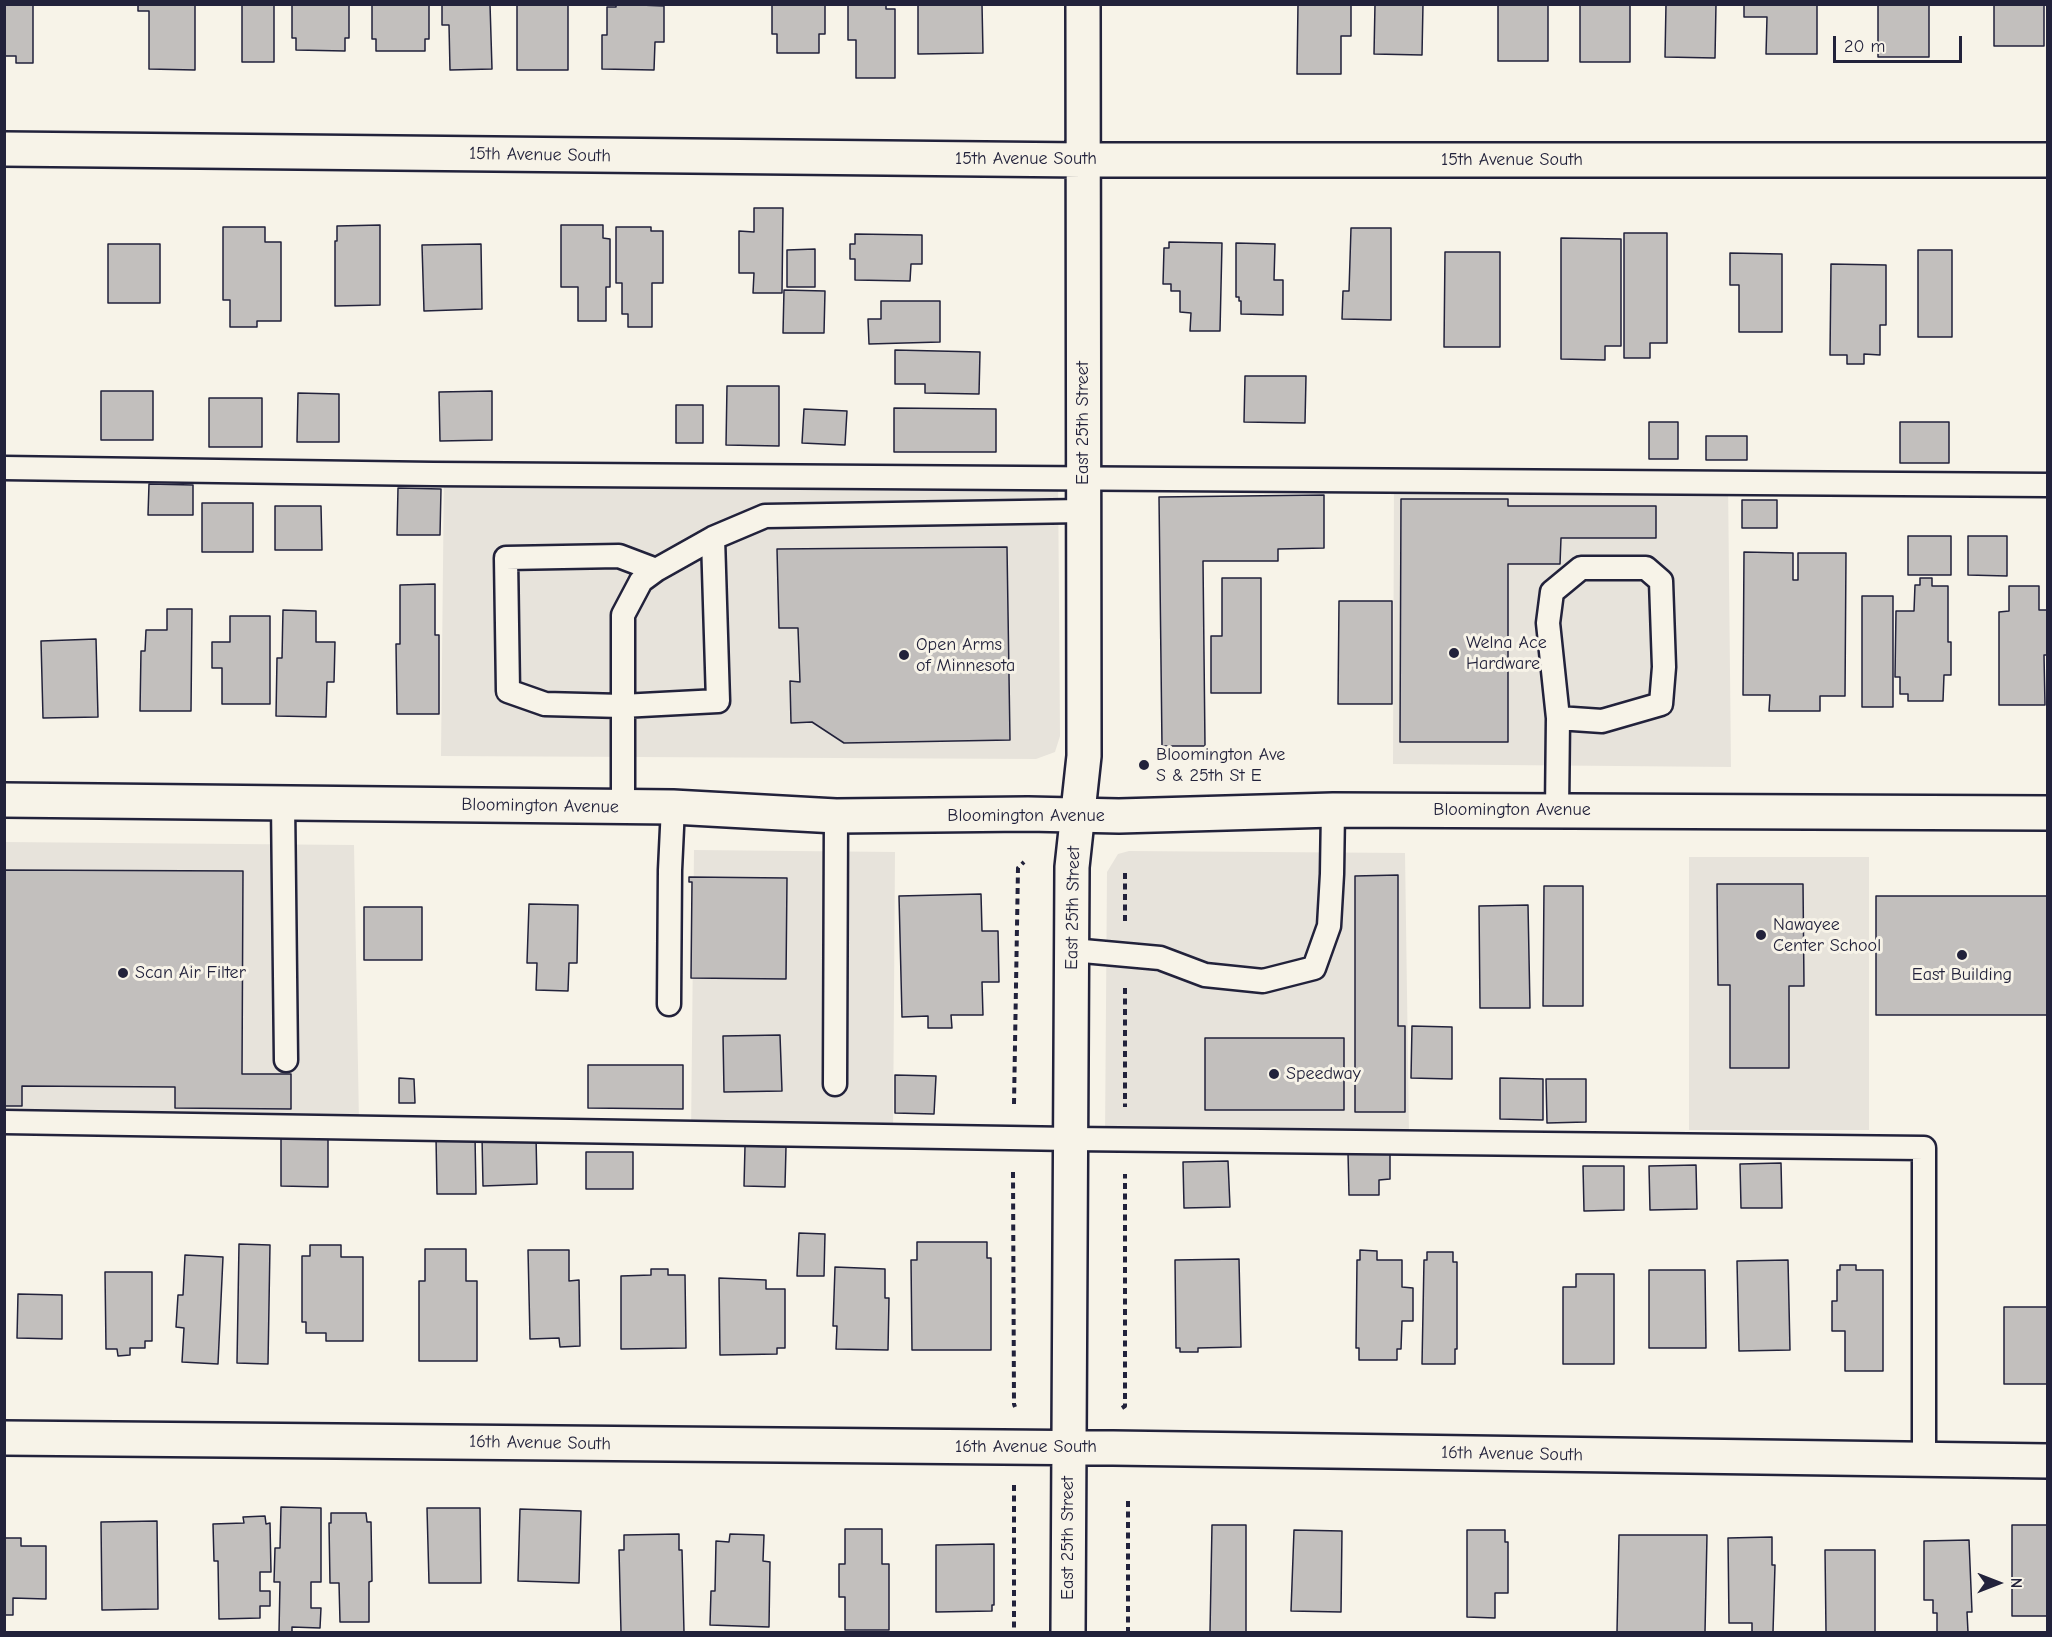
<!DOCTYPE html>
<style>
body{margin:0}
#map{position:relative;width:2052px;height:1637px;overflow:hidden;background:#f7f3e8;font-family:"Comic Neue",sans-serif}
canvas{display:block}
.frame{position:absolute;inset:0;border:6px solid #22223b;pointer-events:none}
.north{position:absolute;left:1968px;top:1553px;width:60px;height:60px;-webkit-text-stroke:4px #f7f3e8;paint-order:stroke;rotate:90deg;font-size:16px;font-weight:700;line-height:24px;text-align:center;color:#22223b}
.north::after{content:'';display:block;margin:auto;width:21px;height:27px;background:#22223b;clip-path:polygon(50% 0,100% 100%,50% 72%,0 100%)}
.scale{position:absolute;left:1833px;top:36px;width:129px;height:27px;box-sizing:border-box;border:3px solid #22223b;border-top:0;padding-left:8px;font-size:18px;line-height:21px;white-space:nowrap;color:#22223b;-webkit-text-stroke:4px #f7f3e8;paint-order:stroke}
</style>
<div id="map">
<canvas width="2052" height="1637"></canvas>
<div class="frame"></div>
<div class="north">N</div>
<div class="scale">20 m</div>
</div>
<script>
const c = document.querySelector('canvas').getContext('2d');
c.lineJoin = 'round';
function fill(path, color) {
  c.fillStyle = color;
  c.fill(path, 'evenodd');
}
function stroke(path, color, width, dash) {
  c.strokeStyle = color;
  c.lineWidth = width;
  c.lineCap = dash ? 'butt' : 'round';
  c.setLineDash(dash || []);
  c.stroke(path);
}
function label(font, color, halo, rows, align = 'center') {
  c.font = font + ' "Comic Neue",sans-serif';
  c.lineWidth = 6;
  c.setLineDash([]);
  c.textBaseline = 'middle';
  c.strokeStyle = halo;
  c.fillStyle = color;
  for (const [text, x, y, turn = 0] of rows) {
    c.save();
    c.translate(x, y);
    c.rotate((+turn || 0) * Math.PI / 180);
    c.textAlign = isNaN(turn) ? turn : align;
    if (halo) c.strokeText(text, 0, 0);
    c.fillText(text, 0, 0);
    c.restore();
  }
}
fill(new Path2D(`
 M444 470 1058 472 1060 736 1055 752 1036 759 441 756Z
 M1394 477 1728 481 1731 767 1393 764Z
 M4 842 354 845 359 1122 5 1126Z
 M694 850 895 852 893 1138 691 1136Z
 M1129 851 1405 853 1409 1133 1105 1138 1107 872 1118 854Z
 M1689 857H1869V1130H1689Z`), '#e7e3db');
const building = new Path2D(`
 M4 4H33V63H16V56H4Z
 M138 4H195V70L149 69V11H138Z
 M242 4H274V62H242Z
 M292 4H349V38H345V51L296 50V38H292Z
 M372 4H429V39H425V51H376V39H372Z
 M442 4H490L492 69 450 70 449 25H442Z
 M517 4H568V70H517Z
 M616 4 664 6V42H655L654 70 602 69V35H607V7H616Z
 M772 4H825V34H819V53H777V34H772Z
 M848 4H886V9H895V78H856V40H848Z
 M918 4H982L983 53 918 54Z
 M1298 4H1351V36H1341V74H1297Z
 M1375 4H1423L1422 55 1374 54Z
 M1498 4H1548V61H1498Z
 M1580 4H1630V62H1580Z
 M1666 4H1716L1715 58 1665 57Z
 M1744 4H1817V54H1766L1767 17H1744Z
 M1878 4H1929V57H1878Z
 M1994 4H2044V46H1994Z
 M754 208H783L782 293H753L754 273H739V231L754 232Z
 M380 225V305L335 306V241H337V226Z
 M561 225H603V238L610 239V287H606V321H578V287H561Z
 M223 227H265V242H281V321H257V327H230V300H223Z
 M616 227H651V231H663V283H652V327H628V314H622V283H616Z
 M1351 228H1391V320L1342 319 1343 291H1349Z
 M1624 233H1667V343H1650V358H1624Z
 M855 234 922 235V264H911L910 281 855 280V259H850V244H855Z
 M1561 238 1621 239V346H1605V360L1561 359Z
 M1169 242 1222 243 1220 331H1190L1191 313 1180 312V291H1171V284H1163L1164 248H1169Z
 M1236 243 1275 244 1274 280H1283V315L1241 314V301H1239V297H1236Z
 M108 244H160V303H108Z
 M481 244 482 309 424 311 422 245Z
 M815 249V287H787V250Z
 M1918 250H1952V337H1918Z
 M1445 252H1500V347H1444Z
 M1730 253 1782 254V332H1739V285H1730Z
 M1831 264 1886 265V325H1880V355L1864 354V364H1847V355H1830Z
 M784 290 825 291 824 333H783Z
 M881 301H940V342L869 344 868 319H881Z
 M895 350 980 352 979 394 925 393V384H895Z
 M1245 376H1306L1305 423 1244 422Z
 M727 386H779V446L726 445Z
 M101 391H153V440H101Z
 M492 391V440L440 441 439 392Z
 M298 393 339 394V442H297Z
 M209 398H262V447H209Z
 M676 405H703V443H676Z
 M894 408 996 409V452H894Z
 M804 409 847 411 845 445 802 443Z
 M1649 422H1678V459H1649Z
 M1900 422H1949V463H1900Z
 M1706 436H1747V460H1706Z
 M149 484 193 485V515H148Z
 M398 488 441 489 440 535H397Z
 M1324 495V548L1278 549V561H1203L1205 746H1162L1159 497Z
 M1401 499H1508V506H1656V538H1561L1560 564H1508V742H1400Z
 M1742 500H1777V528H1742Z
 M202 503H253V552H202Z
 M275 506H321L322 550H275Z
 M1908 536H1951V575H1908Z
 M1968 536H2007V576L1968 575Z
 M1007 547 1010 740 844 743 812 722 791 723 790 681 800 682 798 628H779L777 549Z
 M1744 552 1793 553V580H1798V553H1846L1845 696H1820V711H1769L1770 695H1743Z
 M1222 578H1261V693H1211V636H1222Z
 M1920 578H1932V586H1948V642H1951V675H1944L1943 701H1908V694H1900V677H1895L1896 611H1914L1915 585H1920Z
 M435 584V635H439V714H397L396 644H400V585Z
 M2009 586H2039V610H2048V655H2044L2045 705H1999V612L2009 611Z
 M1862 596H1893V707H1862Z
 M1339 601H1392V704H1338Z
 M167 609H192L191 711H140L141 651H145L146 630H167Z
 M283 610 316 611V642H335L334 682H327L326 717 276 716 277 658H282Z
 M230 616H270V704H222V668H212V642H230Z
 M96 639 98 717 43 718 41 641Z
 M4 870 243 871 242 1074H291V1109L175 1108V1087L22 1086V1106H4Z
 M1398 875V1026H1405V1112H1355V876Z
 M689 877 787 878 786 979 691 978 692 882H689Z
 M1717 884H1803L1804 986H1789V1068H1730V985H1718Z
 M1544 886H1583V1006H1543Z
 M981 894 982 931H998L999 982H982L983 1015H951L952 1028H928V1016L902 1017 899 896Z
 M1876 896H2048V1015H1876Z
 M529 904 578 905 577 963H569L568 991 536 990 537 963H527Z
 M1528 905 1530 1008H1480L1479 906Z
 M364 907H422V960H364Z
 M1412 1026 1452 1027V1079L1411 1078Z
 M780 1035 782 1091 724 1092 723 1036Z
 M1205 1038H1344V1110H1205Z
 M588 1065H683V1109L588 1108Z
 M895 1075 936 1076 934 1114 895 1113Z
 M399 1078 414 1079 415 1103H399Z
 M1500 1078 1543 1079V1120L1500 1119Z
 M1546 1079H1586V1122L1547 1123Z
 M281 1136 328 1137V1187L281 1186Z
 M475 1136 476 1194H437L436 1137Z
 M536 1136 537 1184 483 1186 482 1137Z
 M745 1146 786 1147 785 1187 744 1186Z
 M586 1152H633V1189H586Z
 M1348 1153H1390V1179L1379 1180V1195H1349Z
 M1228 1161 1230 1207 1184 1208 1183 1162Z
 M1781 1163 1782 1208H1741L1740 1164Z
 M1696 1165 1697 1209 1650 1210 1649 1166Z
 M1583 1166H1624V1210L1584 1211Z
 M799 1233 825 1234 824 1276H797Z
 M917 1242H987V1258H991V1350H912L911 1260H917Z
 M239 1244 270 1245 268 1364 237 1363Z
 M310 1245H341V1257H363V1341H326V1333H306V1322H302V1256H310Z
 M425 1249H466V1281H477V1361H419V1281H425Z
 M528 1250H569V1281L579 1280 580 1346 560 1347 559 1338 530 1339Z
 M1360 1250 1377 1251V1260H1402V1287L1413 1288V1321H1402L1401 1349H1397V1360H1359V1348H1356L1357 1260H1360Z
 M1427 1252H1453V1262H1457V1349H1455V1364H1422L1424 1260H1427Z
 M185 1255 223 1257 218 1364 182 1362 184 1328 176 1327 178 1295H183Z
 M1239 1259 1241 1347 1198 1348V1352H1180V1348H1176L1175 1260Z
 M1788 1260 1790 1350 1739 1351 1737 1261Z
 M1840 1265H1856V1270H1883V1371H1845V1331H1832V1301H1837V1270H1840Z
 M835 1267 885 1269V1298H889L888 1350 836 1349 837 1326H833Z
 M651 1269H668V1275H685L686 1348 621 1349V1276L651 1275Z
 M1649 1270H1705L1706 1348H1649Z
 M105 1272H152V1341H145V1348H130V1355L118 1356 117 1349H106Z
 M1576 1274H1614V1364H1563V1287H1576Z
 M719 1278 766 1280V1289H785V1348H777V1354L720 1355Z
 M18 1294 62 1295V1339L17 1338Z
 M2004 1307H2048V1384H2004Z
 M281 1507 321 1508V1582H311V1608H321L320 1628 292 1627V1632H279L280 1582H274L275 1548H280Z
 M427 1508H480L481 1583H429Z
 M520 1509 581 1511 579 1583 518 1581Z
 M331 1513H366L367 1522H371L372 1581 369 1582V1622H340L339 1583H330L329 1523H331Z
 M265 1516 266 1524 270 1523 271 1572H260V1591H270V1606H260V1618L219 1619 218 1561H214L213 1524 244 1523 243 1517Z
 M157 1521 158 1609 102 1610 101 1522Z
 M1212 1525H1246V1632H1210Z
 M2012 1525H2048V1616H2012Z
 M845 1529H882V1564H889V1630H845V1597H839V1564H845Z
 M1294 1530 1342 1531 1341 1612 1291 1611Z
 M1467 1530H1505V1542H1508V1593H1495V1618L1467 1617Z
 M679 1534V1550H682L684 1632H621L619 1550H624V1535Z
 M730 1534 764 1535 763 1561 770 1562 769 1627 710 1625 711 1591H715L716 1541 729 1542Z
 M1619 1535H1707L1705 1632H1617Z
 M1772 1537V1565H1775L1773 1632H1752V1623H1729L1728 1538Z
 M4 1538H21V1546H46V1599L13 1598V1615H4Z
 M1969 1540 1972 1612H1967L1968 1632H1937V1613H1933V1600H1924V1541Z
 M994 1544V1605H992V1611L936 1612V1545Z
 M1825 1550H1875V1632H1826Z`);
fill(building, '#c2bfbd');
stroke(building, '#22223b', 1.5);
const lane = new Path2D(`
 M4 468 433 474 2048 485
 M656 570 619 556 506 558 508 691 545 704 622 706 718 701 713 538
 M283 803 286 1060
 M623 807V615L641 581 656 570 713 538 765 516 1083 511
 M1557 811 1558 718 1548 623 1552 592 1581 568H1646L1661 581 1664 667 1661 704 1602 721 1558 718
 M1072 950 1160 958 1205 975 1263 981 1314 968 1329 926 1332 874 1333 810
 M669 1004 670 870 673 807
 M835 1084 836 816
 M4 1122 1072 1139 1924 1148V1460`);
const street = new Path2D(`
 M4 149 1082 160H2048
 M4 1438 1113 1448 2048 1461
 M1068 1632 1072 867 1084 756 1083 4`);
const secondary = new Path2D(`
 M4 800 673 807 836 816 1028 814 1119 816 1333 810 2048 813`);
stroke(lane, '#22223b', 27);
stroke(street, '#22223b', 38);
stroke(secondary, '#22223b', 38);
stroke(new Path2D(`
 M1125 873V921
 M1125 988V1107
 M1014 1104 1018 868 1024 862
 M1013 1172 1014 1404 1015 1407
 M1122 1408 1125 1406V1174
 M1014 1485V1632
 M1128 1501V1632`), '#22223b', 4, [6, 4.5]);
stroke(lane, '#f7f3e8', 22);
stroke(street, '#f7f3e8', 33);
stroke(secondary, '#f7f3e8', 33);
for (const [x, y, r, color] of [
 [1454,653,6,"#22223b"],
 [904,655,6,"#22223b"],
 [1144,765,6,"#22223b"],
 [1761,935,6,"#22223b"],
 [1962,955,6,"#22223b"],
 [123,973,6,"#22223b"],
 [1274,1074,6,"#22223b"]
]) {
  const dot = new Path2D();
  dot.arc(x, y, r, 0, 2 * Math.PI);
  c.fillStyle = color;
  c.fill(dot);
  stroke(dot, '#f7f3e8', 2);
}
label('18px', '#22223b', '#f7f3e8', [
 ["15th Avenue South",540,155,1],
 ["15th Avenue South",1026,159],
 ["15th Avenue South",1512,160],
 ["East 25th Street",1083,423,-90],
 ["Bloomington Avenue",540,806,1],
 ["Bloomington Avenue",1512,810],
 ["Bloomington Avenue",1026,816],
 ["East 25th Street",1073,908,-89],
 ["16th Avenue South",540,1443,1],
 ["16th Avenue South",1026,1447],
 ["16th Avenue South",1512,1454,1],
 ["East 25th Street",1068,1538,-90]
]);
label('18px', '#22223b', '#f7f3e8', [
 ["Welna Ace",1466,643],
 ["Hardware",1466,664],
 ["Open Arms",916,645],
 ["of Minnesota",916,666],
 ["Bloomington Ave",1156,755],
 ["S & 25th St E",1156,776],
 ["Nawayee",1773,925],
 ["Center School",1773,946],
 ["Scan Air Filter",135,973],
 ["East Building",1962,975,"center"],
 ["Speedway",1286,1074]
], 'left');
</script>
